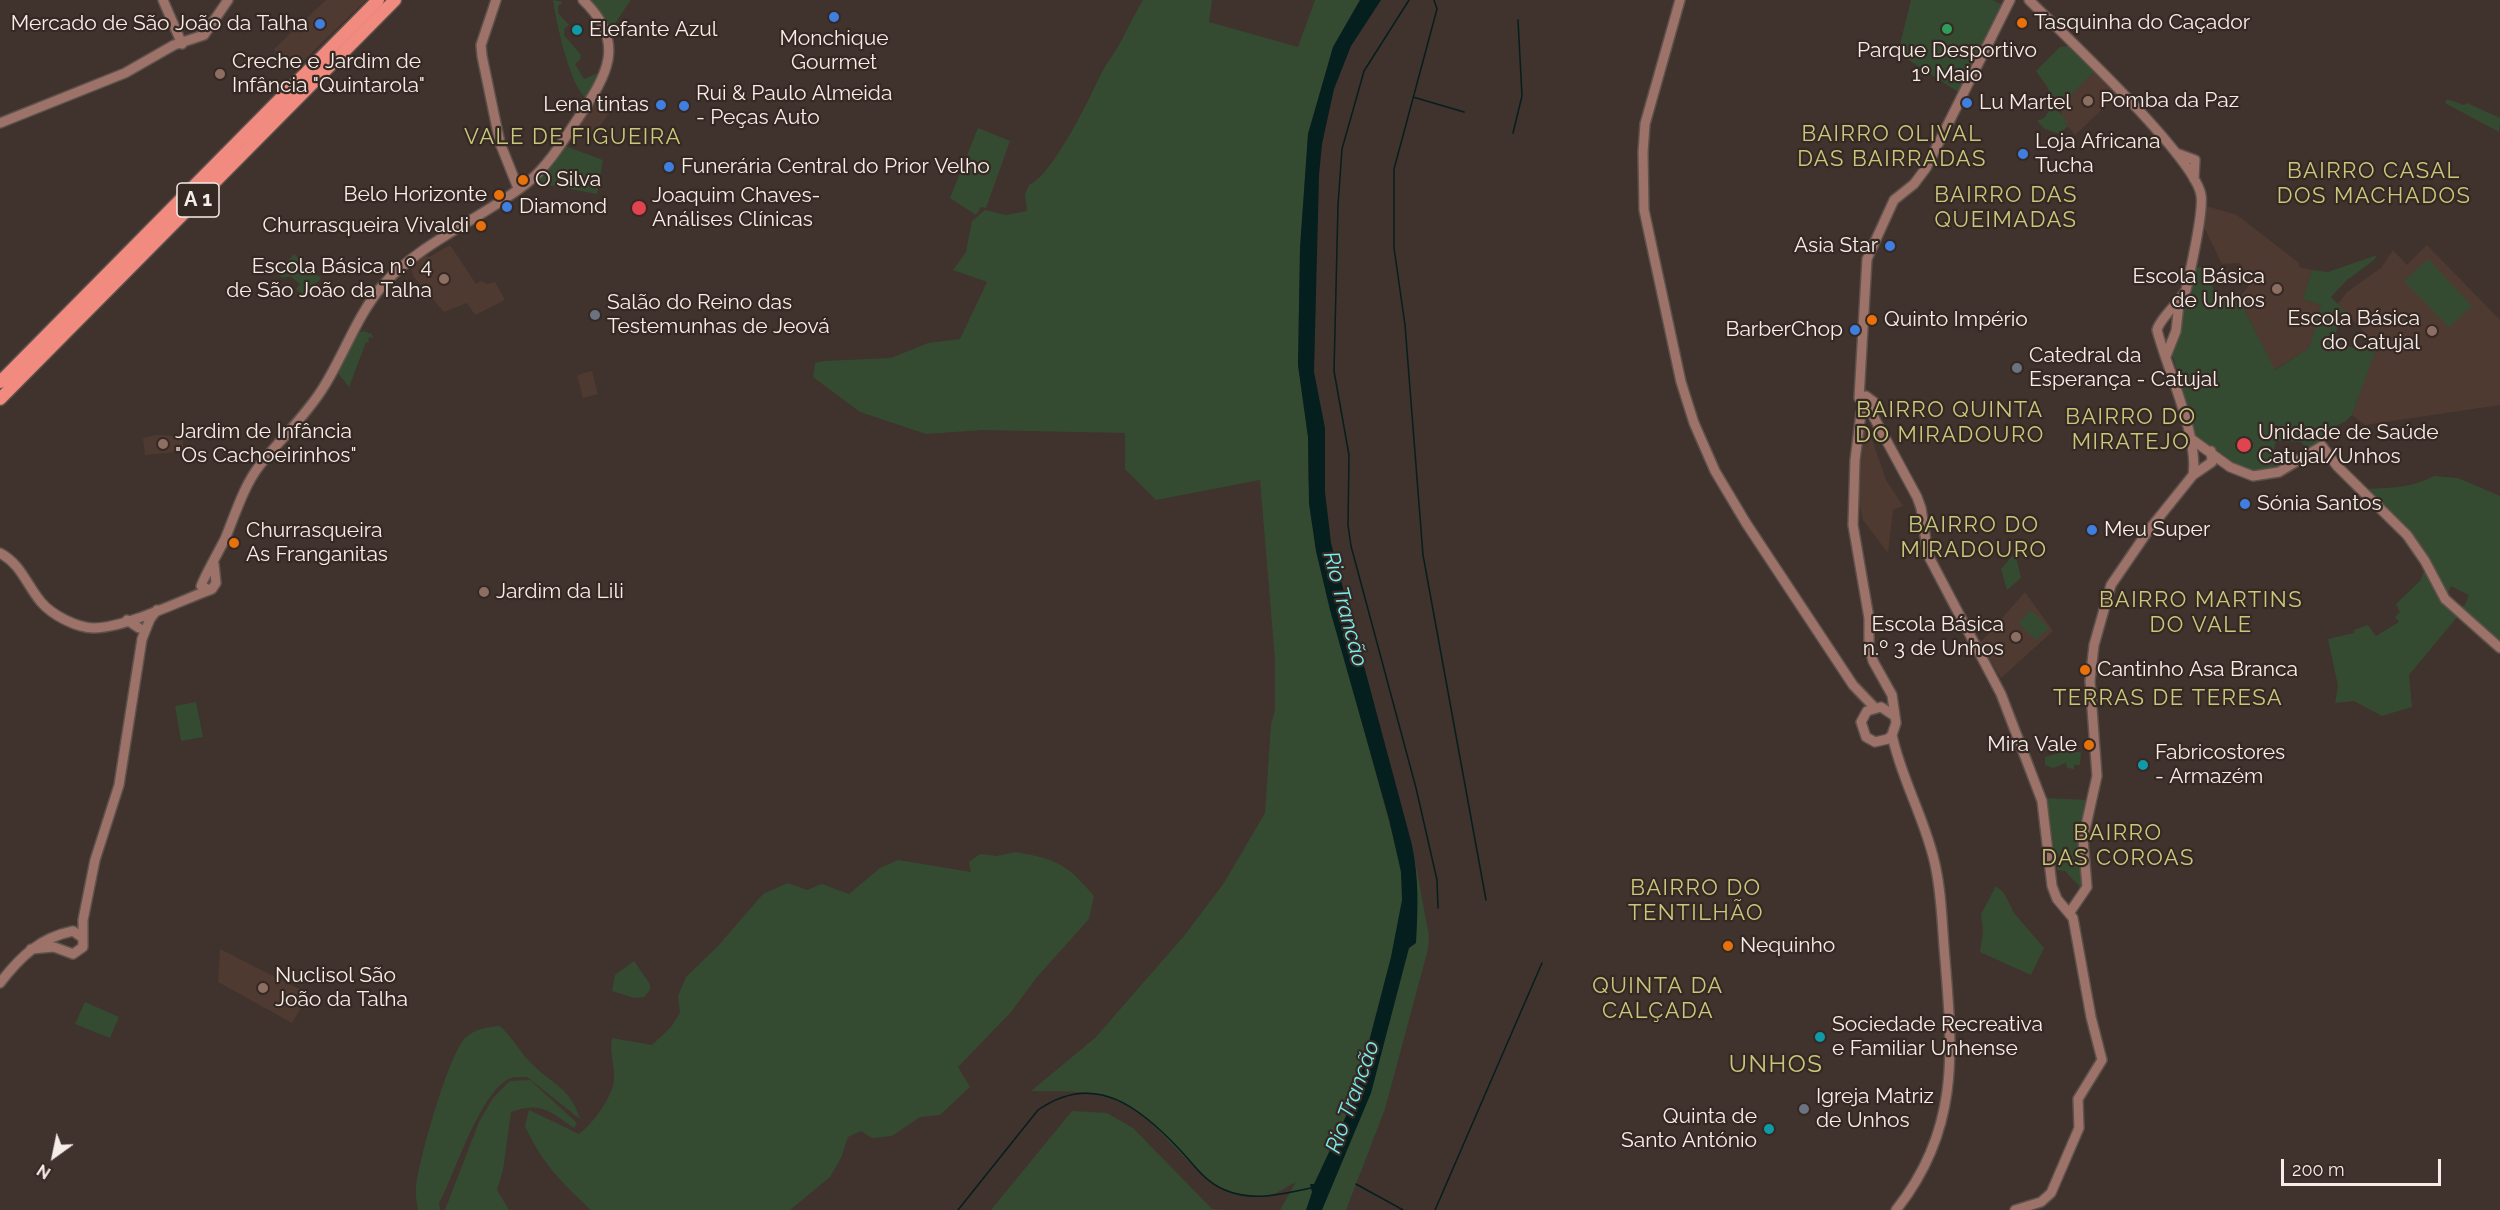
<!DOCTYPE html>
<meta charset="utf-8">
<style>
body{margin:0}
#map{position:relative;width:2500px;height:1210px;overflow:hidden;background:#40322c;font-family:Raleway,sans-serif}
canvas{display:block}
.north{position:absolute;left:24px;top:1126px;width:60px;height:60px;-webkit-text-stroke:4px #362823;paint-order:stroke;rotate:213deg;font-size:16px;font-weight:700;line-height:24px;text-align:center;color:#f6ede9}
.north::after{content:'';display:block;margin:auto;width:21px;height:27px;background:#f6ede9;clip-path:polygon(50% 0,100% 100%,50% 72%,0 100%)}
.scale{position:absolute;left:2281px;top:1159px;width:160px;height:27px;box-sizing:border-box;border:3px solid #f6ede9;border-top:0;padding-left:8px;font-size:18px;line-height:21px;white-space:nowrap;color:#f6ede9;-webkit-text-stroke:4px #362823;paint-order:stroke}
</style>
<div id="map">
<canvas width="2500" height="1210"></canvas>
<div class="north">N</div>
<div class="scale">200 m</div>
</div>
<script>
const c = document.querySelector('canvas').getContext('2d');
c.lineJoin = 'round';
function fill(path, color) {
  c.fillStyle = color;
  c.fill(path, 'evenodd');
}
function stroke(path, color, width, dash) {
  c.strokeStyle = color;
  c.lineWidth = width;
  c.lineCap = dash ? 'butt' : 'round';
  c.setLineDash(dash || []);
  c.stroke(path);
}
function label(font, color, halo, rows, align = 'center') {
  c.font = font + ' Raleway,sans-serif';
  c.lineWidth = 4.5;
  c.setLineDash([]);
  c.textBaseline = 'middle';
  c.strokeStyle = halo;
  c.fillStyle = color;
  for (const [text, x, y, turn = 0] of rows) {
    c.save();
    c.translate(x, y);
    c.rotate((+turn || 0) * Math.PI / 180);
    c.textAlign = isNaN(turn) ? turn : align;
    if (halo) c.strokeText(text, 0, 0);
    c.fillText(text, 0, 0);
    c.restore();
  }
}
fill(new Path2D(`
 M326 0H366L299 65 280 56 274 49Z
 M2094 72 2117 95 2075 135 2064 123 2060 106Z
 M594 103 609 113 593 136 579 127Z
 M2206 206 2237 215 2299 263V267L2312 270 2303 299 2321 305 2309 348 2274 370 2239 298 2248 287 2247 275 2240 263 2222 264 2203 225Z
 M450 245 476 284 481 281 487 284 495 282 505 300 475 315 467 303 444 312 413 276 411 267 426 256 429 257Z
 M2427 245 2500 320V405L2365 425 2352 415 2377 346 2338 304 2347 292 2381 268 2393 250 2407 265Z
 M592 371 598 394 583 398 577 375Z
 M1868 428 1886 480 1903 506 1893 510 1888 553 1863 520 1859 502 1863 429Z
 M156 435 182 436 184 451 145 455 143 438Z
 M2025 592 2053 631 2001 678 1980 643Z
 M220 949 309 994 292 1023 218 982Z`), '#4f3a32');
fill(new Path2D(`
 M553 0 563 2 558 6V13L569 25 564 29V35L581 55 580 60 575 64 584 79 601 72 588 99C570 90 556 20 553 0Z
 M590 0H630V1L614 25 609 24Z
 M1143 0H1212L1209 22 1298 47 1315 0H1360L1333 47 1308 134 1300 248 1298 365 1308 437V479L1316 551 1396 848 1412 845 1429 936 1428 949 1385 1109 1346 1210H1280L1296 1182C1288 1186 1277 1194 1267 1196 1207 1207 1172 1130 1126 1104 1098 1088 1062 1092 1031 1091L1095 1038 1184 936 1224 883 1265 813 1271 724 1275 711V659L1260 480 1156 500 1125 469V433L983 430 926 434 860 412 813 377 815 363 824 361 891 358 928 343 960 339 987 282 953 270 966 252 972 221 985 210 1006 215 1027 211 1025 194 1029 185C1054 174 1090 97 1102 72 1107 62 1114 54 1119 45 1127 30 1134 15 1143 0Z
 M1911 0H1992L2003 5 1958 92 1898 53Z
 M2068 46 2094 72 2060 106 2063 109 2059 112 2068 121 2064 123 2068 126 2059 134 2045 129 2037 121 2044 118 2053 105 2048 88 2036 71 2060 47Z
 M2447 99 2464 105 2467 103 2500 118 2499 132 2445 103Z
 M978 128 1010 141 986 208 981 207 976 215 950 198Z
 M565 146 603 160 597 194 533 182Z
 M294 254 321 278 304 296 296 289 300 284 290 276 283 278 277 274Z
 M2377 255 2374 260 2347 280 2331 297 2348 314 2338 324 2334 342 2365 351 2375 341 2377 347 2352 415 2346 421 2330 429 2331 434 2307 449 2301 442 2276 441 2272 456 2280 467C2246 482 2235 461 2211 446 2203 441 2198 440 2191 433L2195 431 2173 357H2169L2180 335 2178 314 2194 269 2200 267 2212 273C2211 289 2215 300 2232 303L2239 299 2275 370 2309 348 2321 305 2303 299 2312 270 2328 272Z
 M2428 259 2472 306 2449 327 2404 281Z
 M363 331 372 334 373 338 370 337 368 340 370 343 366 342 349 387 337 372 356 334Z
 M2434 476 2458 478 2500 496V643L2458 608 2465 605 2469 595 2451 586 2446 597 2406 530 2366 489C2393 487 2409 489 2434 476Z
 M2015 553 2021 578 2007 590 2001 569Z
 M2425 569 2442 602 2458 616 2409 675 2412 707 2382 716 2354 701 2335 703 2338 686 2328 639 2354 633V630L2368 625 2376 636 2399 622 2395 617 2400 612 2396 604 2420 581Z
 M2031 610 2049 628 2036 640 2018 623Z
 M196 702 203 737 181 741 175 706Z
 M2062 752H2081L2080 765H2074V769L2067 768 2066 763 2053 768 2045 765V757Z
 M2047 798 2088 800 2081 870 2082 889 2065 871 2057 870Z
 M1015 852C1056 859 1066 863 1094 896L1089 919 1037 977 1011 1012 958 1067 970 1087 940 1115 920 1117 892 1136 872 1138 861 1131 848 1137 841 1158 830 1177 790 1210H591C562 1183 541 1162 525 1126L529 1110 579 1134C592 1125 613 1096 614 1080 615 1065 609 1053 612 1038L652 1045 671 1027 680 1013 678 996 686 977 718 946 763 894 788 883 807 890 822 884 849 894 880 868 898 860 971 872 969 862 980 854 997 856Z
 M1996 886 2004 893 2014 913 2044 948 2031 975 1980 952 1983 931 1981 914Z
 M634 961 650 984V990L644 997 634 998 612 991 615 975Z
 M85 1002 119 1017 110 1038 75 1024Z
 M500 1026C513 1038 521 1054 534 1066 555 1086 570 1088 580 1119L527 1077C520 1077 511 1076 505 1081 477 1101 456 1171 439 1203L440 1210H418C417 1203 415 1194 416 1187 419 1160 448 1056 465 1038 474 1029 488 1027 500 1026Z
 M530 1080 577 1123 574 1128C549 1111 541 1101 511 1112L503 1170 497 1190 509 1210H445L479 1122 493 1098 510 1081Z
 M1072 1111 1107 1113 1133 1128 1212 1209 1232 1210H991Z`), '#344b32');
fill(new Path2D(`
 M1360 0H1381L1351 46 1334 89 1322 144 1319 175 1314 372 1325 428V492L1331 543 1412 845C1419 879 1418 908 1416 943L1409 948 1371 1093 1322 1210H1306L1312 1192 1310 1184H1314L1354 1099 1391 957 1402 900 1401 872 1389 819 1330 610 1316 551 1309 504 1308 437 1298 365 1300 248 1308 134 1333 47Z`), '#051e1e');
stroke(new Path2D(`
 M1409 0 1364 71 1342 149 1338 205 1334 371 1349 455 1348 525 1351 546 1416 788 1437 880 1438 908
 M1434 0 1437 9 1394 169V248L1405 325 1423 555 1486 900
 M1413 97 1464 112
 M1513 133 1522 96 1518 20
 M1356 1184 1403 1210
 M958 1210 1038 1110C1095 1070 1141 1108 1181 1151 1194 1165 1206 1183 1225 1190 1252 1202 1284 1194 1311 1188
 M1435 1210 1542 963`), '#051e1e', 1.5);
const secondary = new Path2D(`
 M163 0 182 44
 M496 0 481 45 482 56 500 143 518 188
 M1680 0 1645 124 1643 152 1644 210 1681 382 1694 423 1715 471 1746 523 1853 685 1875 708
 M2029 0C2063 34 2194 156 2201 195 2204 211 2190 272 2186 290 2179 303 2160 318 2157 330 2167 369 2199 436 2193 475
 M0 123 125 73 174 45 204 35 228 0
 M2176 153 2195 160 2194 179
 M2166 356 2176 331 2179 304
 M1866 396 1874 402 1871 412
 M1859 398 1867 259 1894 200 1914 184 1926 168 2010 0
 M1871 412 1917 497 1921 508 1928 555 2001 694 2042 801 2052 886 2057 899 2073 918 2091 1017 2102 1060 2078 1099 2079 1128 2051 1193 2041 1202 2015 1210
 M1861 413 1855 460 1853 525 1869 618V646L1873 661 1892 695 1896 723 1892 735 1888 739 1875 742 1866 737 1861 722 1867 711 1881 707 1893 715
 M2190 438 2230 467 2253 476 2279 472 2322 446 2337 466 2407 535 2425 561 2445 599 2500 648
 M0 553C21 564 26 584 41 602 52 615 77 628 94 628 125 628 182 600 212 589L216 583 214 564
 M210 590 201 586C201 583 221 547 225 539 235 515 244 485 260 465 281 438 305 417 323 388 344 355 357 315 383 285 417 245 484 217 527 183 546 168 562 143 575 123 604 79 630 45 583 0
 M127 620 139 628
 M1892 735C1901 778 1924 817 1934 860 1942 892 1942 927 1945 959 1953 1055 1959 1131 1896 1210
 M2070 912 2087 887 2083 839 2097 776 2090 681 2094 645 2111 585 2148 531 2193 475 2212 462 2211 451
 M31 949 54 947 73 954 83 947V920L95 860 119 785 142 639 150 619 157 610
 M0 983C20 957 39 938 73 931L83 938`);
const highway = new Path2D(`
 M0 382 378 0
 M0 399 395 0`);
stroke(secondary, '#5d514b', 12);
stroke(highway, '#5d514b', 15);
stroke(secondary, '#9c7269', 9);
stroke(highway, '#f18a7f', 12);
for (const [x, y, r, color] of [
 [834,17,6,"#3f7fe0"],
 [2022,23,6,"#e8710a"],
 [320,24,6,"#3f7fe0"],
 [1947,29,6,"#2e9e5b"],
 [577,30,6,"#0f9aa8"],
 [220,74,6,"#8d6e63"],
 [2088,101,6,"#8d6e63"],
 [1967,103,6,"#3f7fe0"],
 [661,105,6,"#3f7fe0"],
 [684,106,6,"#3f7fe0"],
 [2023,154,6,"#3f7fe0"],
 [669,167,6,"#3f7fe0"],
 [523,180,6,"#e8710a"],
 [499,195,6,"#e8710a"],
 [507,207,6,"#3f7fe0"],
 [639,208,8,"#e0444e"],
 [481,226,6,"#e8710a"],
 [1890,246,6,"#3f7fe0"],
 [444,279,6,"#8d6e63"],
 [2277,289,6,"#8d6e63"],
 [595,315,6,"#6b7280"],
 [1872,320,6,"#e8710a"],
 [1855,330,6,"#3f7fe0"],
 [2432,331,6,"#8d6e63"],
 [2017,368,6,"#6b7280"],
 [163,444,6,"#8d6e63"],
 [2244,445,8,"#e0444e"],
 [2245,504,6,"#3f7fe0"],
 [2092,530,6,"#3f7fe0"],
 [234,543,6,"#e8710a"],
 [484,592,6,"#8d6e63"],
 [2016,637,6,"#8d6e63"],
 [2085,670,6,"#e8710a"],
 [2089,745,6,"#e8710a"],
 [2143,765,6,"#0f9aa8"],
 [1728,946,6,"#e8710a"],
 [263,988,6,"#8d6e63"],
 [1820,1037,6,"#0f9aa8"],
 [1804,1109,6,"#6b7280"],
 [1769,1129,6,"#0f9aa8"]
]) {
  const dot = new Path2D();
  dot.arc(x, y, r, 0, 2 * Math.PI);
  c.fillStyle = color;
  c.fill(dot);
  stroke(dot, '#362823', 2);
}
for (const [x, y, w] of [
 [198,200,42]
]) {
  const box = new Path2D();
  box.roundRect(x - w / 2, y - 17, w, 34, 4.5);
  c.fillStyle = '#362823';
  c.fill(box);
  stroke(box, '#f6ede9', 1.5);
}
label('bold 20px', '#f6ede9', null, [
 ["A 1",198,200]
]);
label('21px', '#f6ede9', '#362823', [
 ["Tasquinha do Caçador",2034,23],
 ["Mercado de São João da Talha",308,24,"right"],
 ["Elefante Azul",589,30],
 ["Monchique",834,39,"center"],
 ["Gourmet",834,63,"center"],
 ["Parque Desportivo",1947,51,"center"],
 ["1º Maio",1947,75,"center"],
 ["Creche e Jardim de",232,62],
 ["Infância \"Quintarola\"",232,86],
 ["Rui & Paulo Almeida",696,94],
 ["- Peças Auto",696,118],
 ["Pomba da Paz",2100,101],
 ["Lu Martel",1979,103],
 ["Lena tintas",649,105,"right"],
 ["Loja Africana",2035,142],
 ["Tucha",2035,166],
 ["Funerária Central do Prior Velho",681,167],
 ["O Silva",535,180],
 ["Belo Horizonte",487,195,"right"],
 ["Joaquim Chaves-",652,196],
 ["Análises Clínicas",652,220],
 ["Diamond",519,207],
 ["Churrasqueira Vivaldi",469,226,"right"],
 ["Asia Star",1878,246,"right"],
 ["Escola Básica n.º 4",432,267,"right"],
 ["de São João da Talha",432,291,"right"],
 ["Escola Básica",2265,277,"right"],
 ["de Unhos",2265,301,"right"],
 ["Salão do Reino das",607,303],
 ["Testemunhas de Jeová",607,327],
 ["Escola Básica",2420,319,"right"],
 ["do Catujal",2420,343,"right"],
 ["Quinto Império",1884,320],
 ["BarberChop",1843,330,"right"],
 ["Catedral da",2029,356],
 ["Esperança - Catujal",2029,380],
 ["Jardim de Infância",175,432],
 ["\"Os Cachoeirinhos\"",175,456],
 ["Unidade de Saúde",2258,433],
 ["Catujal/Unhos",2258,457],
 ["Sónia Santos",2257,504],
 ["Meu Super",2104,530],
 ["Churrasqueira",246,531],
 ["As Franganitas",246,555],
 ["Jardim da Lili",496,592],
 ["Escola Básica",2004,625,"right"],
 ["n.º 3 de Unhos",2004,649,"right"],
 ["Cantinho Asa Branca",2097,670],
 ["Mira Vale",2077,745,"right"],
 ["Fabricostores",2155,753],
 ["- Armazém",2155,777],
 ["Nequinho",1740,946],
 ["Nuclisol São",275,976],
 ["João da Talha",275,1000],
 ["Sociedade Recreativa",1832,1025],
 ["e Familiar Unhense",1832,1049],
 ["Igreja Matriz",1816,1097],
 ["de Unhos",1816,1121],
 ["Quinta de",1757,1117,"right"],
 ["Santo António",1757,1141,"right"]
], 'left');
c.letterSpacing = '1.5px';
label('22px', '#c6c97b', '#362823', [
 ["BAIRRO OLIVAL",1892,134],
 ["DAS BAIRRADAS",1892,159],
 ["VALE DE FIGUEIRA",573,137],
 ["BAIRRO CASAL",2374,171],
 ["DOS MACHADOS",2374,196],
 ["BAIRRO DAS",2006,195],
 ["QUEIMADAS",2006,220],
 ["BAIRRO QUINTA",1950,410],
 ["DO MIRADOURO",1950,435],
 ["BAIRRO DO",2131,417],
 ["MIRATEJO",2131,442],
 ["BAIRRO DO",1974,525],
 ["MIRADOURO",1974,550],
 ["BAIRRO MARTINS",2201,600],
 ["DO VALE",2201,625],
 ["TERRAS DE TERESA",2168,698],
 ["BAIRRO",2118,833],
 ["DAS COROAS",2118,858],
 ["BAIRRO DO",1696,888],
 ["TENTILHÃO",1696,913],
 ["QUINTA DA",1658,986],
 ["CALÇADA",1658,1011]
]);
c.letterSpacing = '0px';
label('italic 22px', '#77edee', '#362823', [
 ["Rio Trancão",1345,609,75],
 ["Rio Trancão",1353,1097,-70]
]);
c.letterSpacing = '1.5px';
label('24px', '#c6c97b', '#362823', [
 ["UNHOS",1776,1065]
]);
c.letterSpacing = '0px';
</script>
